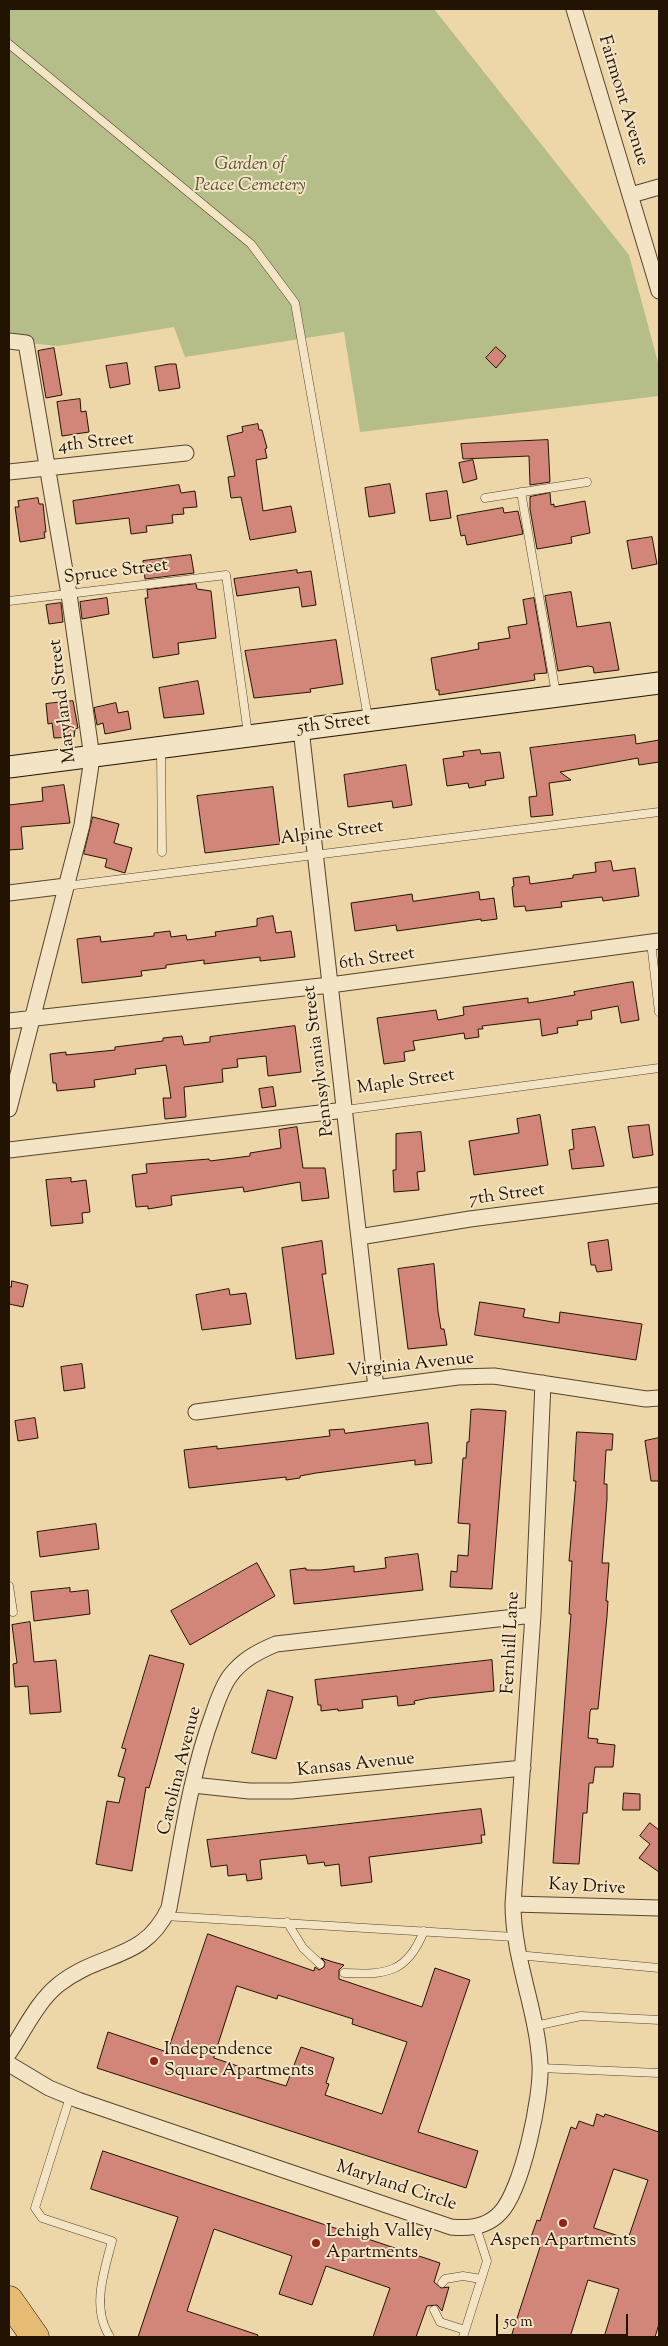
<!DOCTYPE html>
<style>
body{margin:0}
#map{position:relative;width:668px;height:2346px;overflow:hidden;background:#edd6a7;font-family:"Sorts Mill Goudy",serif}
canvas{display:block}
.frame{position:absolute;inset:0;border:10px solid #231303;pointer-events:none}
.scale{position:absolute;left:496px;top:2314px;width:132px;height:22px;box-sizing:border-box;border:2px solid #231303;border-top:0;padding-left:6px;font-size:15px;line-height:18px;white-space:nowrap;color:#231303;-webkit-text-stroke:4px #f3e4c6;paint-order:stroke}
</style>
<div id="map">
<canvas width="668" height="2346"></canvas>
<div class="frame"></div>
<div class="scale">50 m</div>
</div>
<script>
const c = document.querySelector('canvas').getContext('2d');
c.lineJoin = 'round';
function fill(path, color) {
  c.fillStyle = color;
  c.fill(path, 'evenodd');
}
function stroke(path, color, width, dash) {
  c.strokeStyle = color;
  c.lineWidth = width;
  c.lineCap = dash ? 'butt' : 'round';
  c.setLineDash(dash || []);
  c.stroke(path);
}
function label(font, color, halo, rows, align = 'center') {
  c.font = font + ' "Sorts Mill Goudy",serif';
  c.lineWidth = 4;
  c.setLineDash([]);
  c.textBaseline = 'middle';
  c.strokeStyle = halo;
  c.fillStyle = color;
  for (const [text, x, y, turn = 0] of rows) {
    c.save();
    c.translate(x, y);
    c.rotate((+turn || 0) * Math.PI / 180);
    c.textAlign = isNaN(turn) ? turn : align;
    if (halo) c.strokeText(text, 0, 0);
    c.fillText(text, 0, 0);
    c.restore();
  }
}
fill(new Path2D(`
 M9 9H434L629 255 659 366V396L360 432 344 332 185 357 174 327 58 346 9 341Z`), '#b5be89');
const building = new Path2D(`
 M496 347 506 356 496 368 486 358Z
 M54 348 62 395 46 398 38 351Z
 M127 363 130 384 110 388 106 366Z
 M170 364H176L180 388 159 391 155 367Z
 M80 399 81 412 86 411 89 432 62 436 57 402Z
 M258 424 259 430H262L267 448 265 449 267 458 256 460 263 511 291 506 296 532 250 540 241 497 231 498 228 477 235 476 227 436 243 432 242 427Z
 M548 440 550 482 530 485 529 456 463 459 461 444Z
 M473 460 477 479 463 483 459 463Z
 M390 484 395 513 369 517 365 488Z
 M179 485 181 493 195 491 197 507 183 508 184 514 172 515 173 523 146 526 147 532 131 534 129 518 76 524 73 501Z
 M447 491 451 518 430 521 426 494Z
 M550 493 551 505 554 504V507L585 501 590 533 571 537 572 543 537 549 530 509V497Z
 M38 498 39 504H43L46 532H44L45 538 20 542 15 507H19L18 501Z
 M503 508 504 513 518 511 523 534 467 545 465 535 461 536 457 516Z
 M652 537 657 564 632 569 627 541Z
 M191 555 194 573 145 579 143 561Z
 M297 570V573L311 571 316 605 302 607 299 587 237 596 234 579Z
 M196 584 197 589 211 591 216 638 178 643 179 654 153 658 145 598H148L147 590Z
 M571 592 577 627 610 622 619 670 594 673 593 667 588 666 558 671 545 596Z
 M107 598 109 614 82 619 80 602Z
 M534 598 547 673 534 674 535 680 439 695V690H436L431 658 479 649 478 643 510 638 508 627 527 624 523 600Z
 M61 603 63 622 49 624 46 605Z
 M336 640 343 684 310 689 311 692 254 698 245 651Z
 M198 681 204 714 164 718 159 688Z
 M73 701 78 728 75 729 74 737 54 738 52 723 48 724 46 704Z
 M116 703 118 713 128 711 131 729 105 734 103 723 97 725 94 708Z
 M635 735 636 744 659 740V762L639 765 638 758 560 772 571 780 549 783 553 815 531 817 529 797 537 796 530 748Z
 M480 750 481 754 500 752 504 778 485 781 486 785 469 788 468 783 447 786 443 759 464 756 463 752Z
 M406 765 412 805 393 808 392 801 348 807 344 775Z
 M64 785 70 823 21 827 23 849 9 850V805L43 801 42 788Z
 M273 787 280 844 205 853 197 796Z
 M93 817 119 824 114 843 132 848 125 873 105 867 107 859 84 854Z
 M611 861 613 871 635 868 639 896 603 901 602 897 561 902 562 907 526 911 525 906 514 907 512 887 514 886 513 878 529 876 530 884 573 878V875L596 872 595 863Z
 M479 892 480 900 494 898 497 919 481 921V919L397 931 396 925 355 931 351 903 412 894 413 901Z
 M273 916 276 933 291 931 295 957 260 961V957L204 964V960L166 965V968L141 971 142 976 82 983 77 939 100 936 101 942 154 936V933L170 931 171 937 186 935 187 940 216 936 215 932 257 926V919Z
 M633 982 639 1020 621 1023 618 1006 591 1011 592 1019 577 1021 578 1025 557 1028 558 1033 542 1036 540 1019 482 1026 483 1029H478L479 1037 465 1039 464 1033 413 1041 415 1050 404 1052 405 1061 384 1064 377 1018 436 1010 438 1020 464 1015 463 1007 528 998V1003L575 995 574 992Z
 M295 1026 301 1072 268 1076 266 1056 237 1059 238 1067 222 1069 223 1082 184 1087 186 1117 165 1119 163 1098H171L166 1065 135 1069 136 1074 94 1080 95 1087 57 1091 56 1083H53L50 1054 66 1052V1055L115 1050V1047L163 1041V1038L182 1036 184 1045 210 1042V1037Z
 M273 1087 276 1106 262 1108 259 1089Z
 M540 1115 548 1165 474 1175 469 1141 519 1133 517 1119Z
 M649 1125 653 1155 633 1158 628 1127Z
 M297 1127 303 1168H325L329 1198 302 1201 300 1182 244 1192 243 1187 171 1196 172 1205 148 1209V1206L136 1207 132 1175 147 1173 146 1164 209 1159 210 1161 250 1156V1153L281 1148 279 1130Z
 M595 1127 604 1166 572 1169 569 1150 574 1149 572 1130Z
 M421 1132 425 1171 417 1172 419 1190 394 1192 393 1170H396V1134Z
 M71 1178V1182L86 1180 90 1212 82 1213 83 1223 51 1226 46 1180Z
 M608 1240 612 1270 597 1272 595 1265H591L588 1243Z
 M322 1241 326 1274H322L334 1354 296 1359 282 1248Z
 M434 1264 438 1311 441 1329H444L447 1345 408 1349 398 1269Z
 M12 1281 28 1285 23 1307 9 1304V1286L11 1287Z
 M229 1289 230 1295 246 1293 251 1324 202 1330 196 1295Z
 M480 1302 525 1309 523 1317 559 1323 560 1312 642 1324 636 1360 475 1335Z
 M82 1364 85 1388 64 1391 61 1367Z
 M479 1409 506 1411 492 1589 450 1587 451 1571 457 1572 458 1555 468 1556 470 1524 458 1523 463 1458H466L467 1442H469L471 1410Z
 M35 1418 38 1438 18 1441 15 1421Z
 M428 1423 432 1463 415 1465V1460L316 1473 300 1476V1478L286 1480V1477L189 1488 184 1450 217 1446V1449L330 1436 329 1430 344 1429 345 1433Z
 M577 1432 613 1434 612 1450H606L604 1484H607V1499L602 1563H609L606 1601H608L607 1616 598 1709H591L590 1712 588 1738 598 1739 597 1743 615 1745 613 1767H595L593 1783H589L587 1813H583L579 1864 553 1863 571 1614H569L572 1561H569L576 1481H574Z
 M659 1438V1481H651L645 1441Z
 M96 1524 99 1549 40 1557 37 1532Z
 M418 1554 423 1590 294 1604 290 1570 306 1568V1570H321L354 1566V1572L386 1568 385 1558Z
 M257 1563 275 1596 190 1645 171 1611Z
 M70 1588V1592L88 1590 90 1614 34 1621 31 1592Z
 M30 1622 34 1662 56 1660 61 1712 30 1714 28 1686 15 1687 13 1664 17 1663 12 1625Z
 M150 1655 184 1664 149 1788 146 1787 132 1871 96 1864 107 1801 119 1803 125 1778 118 1776 126 1749 122 1748Z
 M492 1660 494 1691 429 1698 414 1701 415 1704 398 1706 397 1696 362 1700 363 1708 338 1711V1709L321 1711V1705H318L315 1680Z
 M268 1690 293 1697 276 1759 252 1753Z
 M624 1793 640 1794V1810H623Z
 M481 1809 485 1835H481L482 1843 369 1857 372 1882 341 1886 339 1864 325 1866 324 1862 308 1864 306 1855 260 1860 262 1879 247 1881 246 1874 228 1876 227 1865 211 1867 207 1840Z
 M650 1823 659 1830V1872L639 1858 650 1844 640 1836Z
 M208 1934 314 1971 315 1967 319 1970 324 1967 325 1962 321 1958 333 1962 344 1965 339 1970V1979L422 2007 435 1968 470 1980 418 2132 478 2151 466 2188 97 2068 108 2032 167 2052ZM237 1986 277 1999 278 1995 353 2019 352 2024 407 2042 382 2114 325 2095 329 2084 326 2083 334 2058 301 2047 286 2086 256 2077 258 2073 214 2058Z
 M597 2114 604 2117 605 2114 659 2132V2324L655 2337H604L619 2289 588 2280 570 2337H511L541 2244 530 2240 537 2220 540 2221 571 2127 576 2129 579 2121 593 2126ZM614 2169 648 2180 628 2239 594 2228Z
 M103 2151 440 2263 434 2282 441 2288 449 2287 442 2311 437 2305 427 2306 416 2337H373L390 2288 326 2266 312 2305 279 2294 292 2256 214 2229 187 2311 258 2335 257 2337H138L178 2217 91 2189Z`);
fill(building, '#d2867a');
stroke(building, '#231303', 1);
const lane = new Path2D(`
 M9 44 251 244 295 303 368 718
 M521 492 556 694
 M485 498 587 482
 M9 601 226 575 248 734
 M161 749 162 852
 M66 886 659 812
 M651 942 659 1012
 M345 1110 659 1068
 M9 1586 13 1612
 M165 1916 515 1937
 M287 1922 303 1948 320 1964
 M517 1955 659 1968
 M344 1973C387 1975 407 1973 424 1931
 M535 2026 581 2016 659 2020
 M540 2068 659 2073
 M70 2097 35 2208 42 2218 112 2241C104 2272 91 2308 110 2337
 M442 2283 445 2279 463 2276 481 2279
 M434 2310 440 2322 465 2330
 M463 2337 487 2261 476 2227`);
const street = new Path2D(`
 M574 9 659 291
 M631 195 659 187
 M9 341 26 343 69 594 92 758 82 825 9 1109
 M9 472 186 453
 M301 729 376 1388
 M9 893 66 886
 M9 1021 330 985 659 941
 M9 1150 345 1110
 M359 1237 470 1219 659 1195
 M196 1412 458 1377 494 1376 646 1399 659 1398
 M193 1785 249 1791H291L523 1768
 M513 1904 659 1908
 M9 2053C24 2031 37 2002 58 1985 100 1951 144 1962 169 1908 181 1844 190 1776 213 1714 217 1702 222 1687 230 1676 242 1660 257 1652 276 1644L533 1615
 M9 2064 49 2088 78 2100 451 2227C469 2229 487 2227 500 2213 522 2191 542 2096 540 2064 537 2009 513 1959 513 1904L533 1615 543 1383`);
const secondary = new Path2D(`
 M9 767 659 683`);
const highway = new Path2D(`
 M9 2300 35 2337`);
stroke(lane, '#56442c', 9);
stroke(street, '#56442c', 17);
stroke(secondary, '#231303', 23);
stroke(highway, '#231303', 29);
stroke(lane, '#f3e4c6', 8);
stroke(street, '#f3e4c6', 15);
stroke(secondary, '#f3e4c6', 21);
stroke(highway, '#e6bb74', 28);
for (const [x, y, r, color] of [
 [154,2061,5,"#8f2418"],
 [563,2223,5,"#8f2418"],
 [316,2243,5,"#8f2418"]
]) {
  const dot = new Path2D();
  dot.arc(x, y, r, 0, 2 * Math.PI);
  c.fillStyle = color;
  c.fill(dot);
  stroke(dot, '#f3e4c6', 2);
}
label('18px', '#231303', '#f3e4c6', [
 ["Fairmont Avenue",622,101,73],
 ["4th Street",96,444,-6],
 ["Spruce Street",116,573,-7],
 ["Maryland Street",64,701,-97],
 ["5th Street",334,725,-7],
 ["Alpine Street",332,834,-7],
 ["6th Street",377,960,-8],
 ["Pennsylvania Street",320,1061,-97],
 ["Maple Street",406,1083,-8],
 ["7th Street",507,1196,-8],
 ["Virginia Avenue",411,1366,-6],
 ["Fernhill Lane",512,1643,-87],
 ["Kansas Avenue",356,1766,-6],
 ["Carolina Avenue",181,1771,-76],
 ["Kay Drive",587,1888,3],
 ["Maryland Circle",396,2187,18]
]);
label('italic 18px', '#564f32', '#f3e4c6', [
 ["Garden of",250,166],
 ["Peace Cemetery",250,187]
]);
label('18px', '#231303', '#f3e4c6', [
 ["Independence",164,2051],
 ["Square Apartments",164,2072],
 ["Lehigh Valley",326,2233],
 ["Apartments",326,2254],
 ["Aspen Apartments",563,2242,"center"]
], 'left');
</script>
